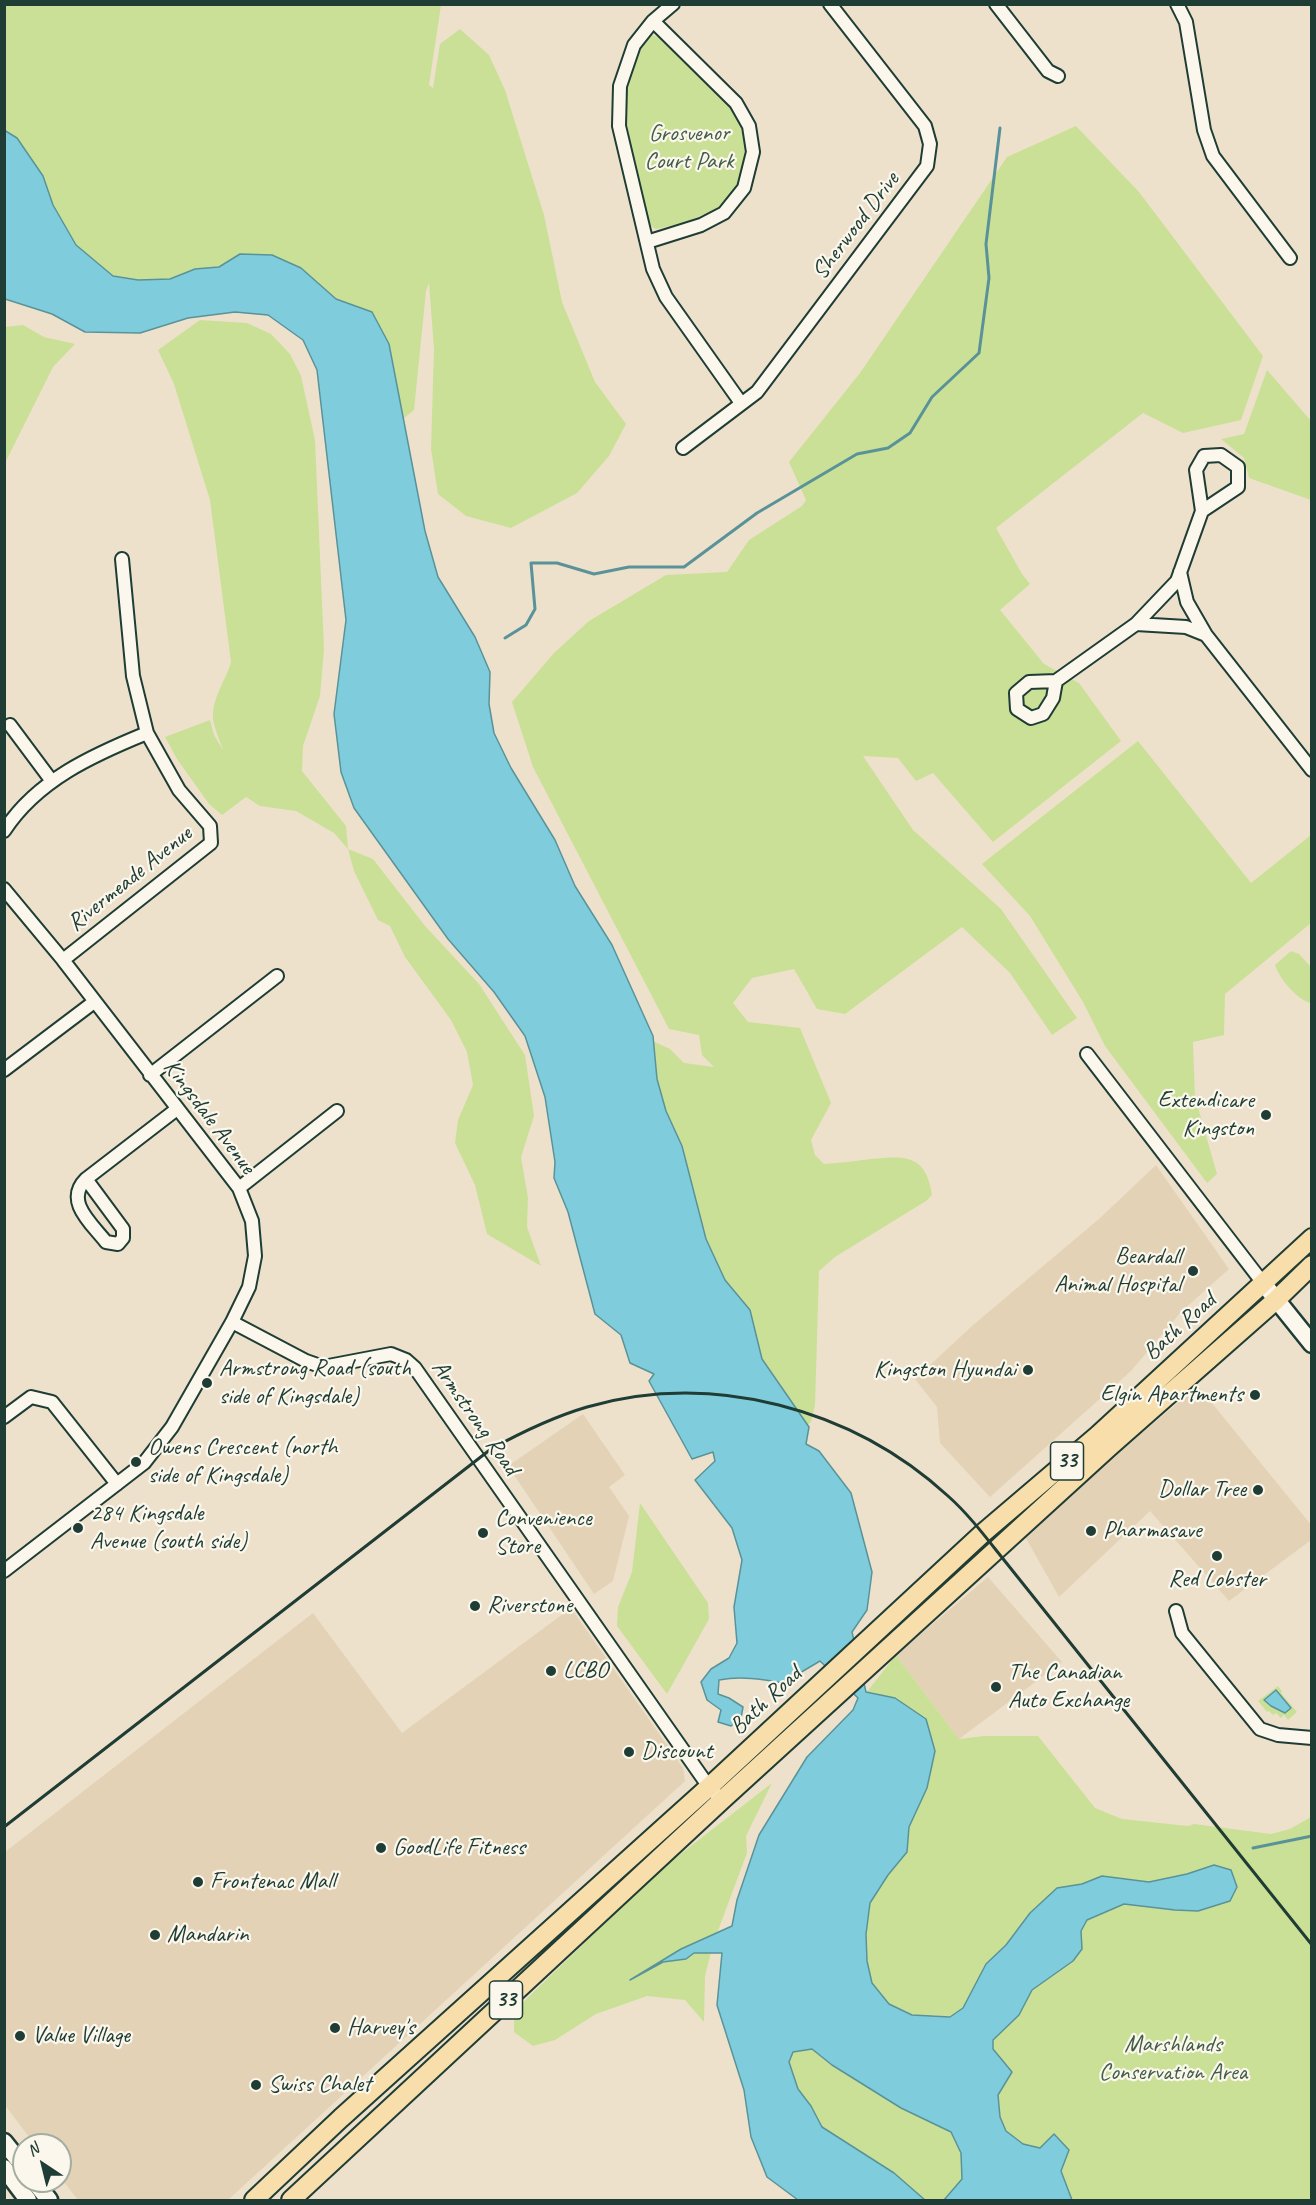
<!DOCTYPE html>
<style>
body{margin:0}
#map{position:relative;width:1316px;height:2205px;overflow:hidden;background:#ede1cc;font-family:Caveat,sans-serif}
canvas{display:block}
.frame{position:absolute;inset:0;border:6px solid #1f3d34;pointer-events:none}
.north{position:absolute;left:12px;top:2133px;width:60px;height:60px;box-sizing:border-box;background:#fbf7ec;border:2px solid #a3ada2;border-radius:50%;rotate:325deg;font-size:16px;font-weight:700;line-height:24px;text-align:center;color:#1f3d34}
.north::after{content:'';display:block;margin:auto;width:21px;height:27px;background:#1f3d34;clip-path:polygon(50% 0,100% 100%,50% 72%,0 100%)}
</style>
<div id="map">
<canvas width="1316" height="2205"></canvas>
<div class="frame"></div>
<div class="north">N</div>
</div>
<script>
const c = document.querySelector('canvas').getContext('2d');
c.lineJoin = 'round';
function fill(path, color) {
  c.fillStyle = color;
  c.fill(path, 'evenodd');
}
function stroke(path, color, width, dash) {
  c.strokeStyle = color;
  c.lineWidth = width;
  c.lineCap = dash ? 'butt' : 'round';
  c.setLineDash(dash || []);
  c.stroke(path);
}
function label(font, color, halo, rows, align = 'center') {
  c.font = font + ' Caveat,sans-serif';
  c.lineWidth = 4.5;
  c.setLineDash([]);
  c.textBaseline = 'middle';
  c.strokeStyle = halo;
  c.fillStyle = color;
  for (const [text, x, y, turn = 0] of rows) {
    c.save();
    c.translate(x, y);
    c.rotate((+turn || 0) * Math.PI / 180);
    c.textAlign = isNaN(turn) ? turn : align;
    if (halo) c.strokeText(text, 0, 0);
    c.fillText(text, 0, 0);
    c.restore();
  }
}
fill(new Path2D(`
 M1156 1165 1229 1269 1181 1312 1131 1371 990 1497 940 1443 937 1407 915 1379 973 1325 1099 1219Z
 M1198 1386 1312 1526 1311 1540 1229 1601 1150 1511 1059 1597 1023 1533Z
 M583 1414 625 1475 609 1487 629 1516 613 1581 594 1594 508 1466Z
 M988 1577 1062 1662 959 1739 896 1655Z
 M571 1608 683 1768 685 1781 228 2200H78L60 2177V2145H35L5 2105V1852L313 1613 402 1733Z`), '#e3d2b6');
fill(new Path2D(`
 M4 5H441L429 85 433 88 440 44 460 29 489 55 505 90 544 215 562 302 595 382 626 424 609 456 577 493 511 528 466 516 438 494 431 449 434 349 429 283 426 291 414 410 403 419 389 344 372 312 336 299 300 268 240 254 219 267 195 269 170 279 138 280 113 276 77 246 53 205 43 176 17 138 5 130Z
 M653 35 661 39C682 59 721 90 735 114 752 143 750 185 721 205 706 216 674 226 656 229L651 226 649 222C637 171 608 99 637 51 641 44 645 37 653 35Z
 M1076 126 1139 192 1263 356 1241 420 1183 433 1143 413 996 528 1022 574 1030 584 1000 610 1044 664 1079 683 1121 741 993 842 933 773 916 781 898 758 863 756 913 830 1001 909 1077 1018 1052 1035 1010 973 962 927 845 1014 817 1009 794 969 752 978 733 1003 748 1022 800 1028 831 1103 811 1140 815 1155 824 1164C840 1163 855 1161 871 1159 905 1156 926 1154 932 1195L926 1201 835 1257 819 1271 815 1405 811 1422 792 1439 745 1378 633 1032 670 1049 684 1063 714 1067 702 1055 699 1035 669 1029 533 767 512 702 554 653 589 621 666 575 727 572 749 540 802 506 806 500 789 462 860 373 1007 157Z
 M200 320 247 323 271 334 290 354 301 376 315 440 324 649 320 696 303 746 302 771 346 826 348 849 373 859 425 926 479 984 525 1055 534 1116 521 1157 528 1198 527 1227 541 1266 487 1234 475 1185 455 1143 458 1120 473 1085 467 1052 451 1020 405 957 390 926 378 920 354 871 348 849 334 833 296 811 260 806 246 797 222 815 209 804 177 759 165 737 210 720 214 735 223 750C220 741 214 728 213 718 212 698 226 680 231 662L210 500 174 384 158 350Z
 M23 325 44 337 75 344 53 367 5 463V327Z
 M1267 370 1311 421V500L1249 478 1244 458 1221 439 1244 434Z
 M1138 741 1251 883 1311 835V923L1225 994 1224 1035 1193 1042 1195 1097 1217 1174 1207 1183 1105 1046 1083 1002 1030 916 982 864Z
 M1291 951 1299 954 1311 967V1003C1297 1000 1279 978 1275 965Z
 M640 1503 708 1603 709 1619 667 1694 617 1626 618 1607 632 1572Z
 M896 1655 959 1739 984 1736H1038L1095 1808 1122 1819 1188 1826 1194 1824 1271 1834 1290 1829 1311 1817V2200H1071L1061 2171 1065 2159 1041 2148 1023 2144 1006 2131 1000 2117 998 2095 1011 2072 998 2056 952 2016 912 2015 889 2004 872 1983 866 1954 850 1919 895 1698 866 1693Z
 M1278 1686 1282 1691 1281 1693 1297 1712 1288 1720 1284 1715 1281 1718 1276 1713 1273 1715 1269 1711 1267 1712 1258 1701Z
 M772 1783 746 1836 747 1853 713 1944 705 1976 704 2022 685 2000 647 1996 596 2014 555 2040 533 2046 514 2032V2011L660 1870Z
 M812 2049 832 2065 901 2108 951 2132 961 2153 962 2179 944 2200H925L920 2198 894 2173 822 2127 811 2106 798 2089 789 2062 792 2052Z`), '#cae096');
const water = new Path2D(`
 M4 130 17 138 43 176 53 205 76 245 113 276 138 280 170 279 195 269 219 267 240 254 272 255 301 268 336 299 372 312 389 344 425 531 438 577 475 637 490 672 489 704 494 733 511 768 555 840 575 886 612 945 653 1036 657 1079 666 1111 682 1146 706 1239 725 1280 750 1310 762 1359 809 1427 806 1444 819 1451 851 1493 872 1572 867 1610 852 1632 866 1692 895 1698 926 1719 935 1751 927 1788 909 1827 907 1852 888 1875 870 1903 866 1934 867 1961 872 1983 889 2004 912 2015 950 2017 963 2008 986 1964 1006 1945 1030 1913 1057 1888 1082 1884 1102 1876 1149 1882 1187 1874 1214 1865 1231 1870 1237 1887 1230 1901 1198 1911 1175 1910 1124 1904 1087 1920 1081 1931 1082 1949 1073 1961 1032 1990 1019 2015 993 2040V2049L1012 2072 998 2095 1000 2117 1006 2131 1023 2144 1040 2148 1054 2134 1069 2150 1061 2171 1072 2200H944L962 2179 961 2153 951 2132 901 2108 832 2065 812 2049 793 2052 789 2062 798 2089 811 2106 822 2127 894 2173 925 2200H798L767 2177 751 2137 744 2090 717 2005 722 1953H694L686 1959 663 1962 630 1980 681 1949 732 1926 737 1900 759 1835 807 1757 853 1710 858 1698 820 1661 783 1683C761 1679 741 1676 719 1680L718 1694 729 1698 743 1707 741 1718 731 1726 718 1722 721 1710 707 1700 701 1682 711 1669 729 1658 737 1643 734 1607 742 1560 732 1528 695 1480 715 1461 713 1452 692 1459 649 1381 654 1374 630 1363 621 1335 595 1314 568 1212 554 1178 555 1162 545 1097 525 1036 494 992 448 939 354 808 341 772 334 714 346 620 317 370 303 340 268 315 235 312 188 318 140 333 85 332 52 314 5 299Z
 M1276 1690 1291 1708 1285 1713 1271 1706 1264 1700Z`);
fill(water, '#7fcddc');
stroke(water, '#599399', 1.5);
stroke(new Path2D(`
 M505 638 526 625 535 609 531 563H557L594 574 629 567H684L757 513 857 454 888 448 910 433 932 397 979 353 989 278 986 244 1000 128
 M1253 1848 1312 1836`), '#599399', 3);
const street = new Path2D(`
 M673 4 653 21 634 45 620 86 619 126 653 269 666 297 741 403
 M996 4 1048 71 1058 76
 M1177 4 1186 22 1204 130 1213 156 1290 258
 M647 242 701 225 724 213 744 188 753 152 749 126 736 103 653 21
 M683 448 757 392 927 166 930 144 925 126 830 4
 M1180 572 1187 602 1206 635 1312 770
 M1136 624 1186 627 1206 635
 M1056 681 1053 698 1043 714 1031 718 1017 709 1016 693 1029 682 1056 681 1136 624 1177 581 1202 511 1196 470 1204 456 1221 455 1238 467V487L1202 511
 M10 725 51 780
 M4 831C37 780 93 755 147 733
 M4 889 63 960 239 1188 252 1221 255 1256 249 1287 232 1322 172 1427 144 1463 4 1571
 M63 960 211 843 210 826 179 790 147 733 133 676 122 559
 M1087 1054 1263 1283
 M4 1070 94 1002
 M150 1075 277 976
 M86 1179 123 1229V1238L118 1244 106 1242C91 1223 64 1201 86 1179L177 1109
 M239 1188 337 1111
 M232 1322 306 1361 323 1367 391 1354 406 1360 415 1368 709 1787 722 1800
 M4 1417 31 1397 52 1402 117 1484
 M1176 1611 1182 1633 1260 1729 1278 1735 1312 1738`);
const secondary = new Path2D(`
 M1263 1283 1312 1344
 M4 2142 24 2167
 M4 2168 28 2200
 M34 2181 49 2200`);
const primary = new Path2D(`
 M254 2200 341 2118 709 1787 983 1533 1098 1435 1312 1238
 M291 2200 722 1800 1109 1447 1276 1300 1312 1265`);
stroke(street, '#1f3d34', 16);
stroke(secondary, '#1f3d34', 21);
stroke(primary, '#1f3d34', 22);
stroke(street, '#fbf7ec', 12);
stroke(secondary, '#fbf7ec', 16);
stroke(primary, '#f8deab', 18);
stroke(new Path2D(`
 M4 1827 491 1449C522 1432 553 1417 587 1407 713 1371 852 1408 948 1496 966 1512 981 1531 996 1550L1312 1945`), '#1f3d34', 3);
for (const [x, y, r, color] of [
 [1266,1115,6,"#1f3d34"],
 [1193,1271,6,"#1f3d34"],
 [1028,1370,6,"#1f3d34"],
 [207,1383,6,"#1f3d34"],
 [1255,1395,6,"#1f3d34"],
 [136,1462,6,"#1f3d34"],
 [1258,1490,6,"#1f3d34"],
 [78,1528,6,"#1f3d34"],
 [1091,1531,6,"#1f3d34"],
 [483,1533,6,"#1f3d34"],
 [1217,1556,6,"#1f3d34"],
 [475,1606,6,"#1f3d34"],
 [551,1671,6,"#1f3d34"],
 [996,1687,6,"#1f3d34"],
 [629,1752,6,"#1f3d34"],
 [381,1848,6,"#1f3d34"],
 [198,1882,6,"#1f3d34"],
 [155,1935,6,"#1f3d34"],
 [335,2028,6,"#1f3d34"],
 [20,2036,6,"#1f3d34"],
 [256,2085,6,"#1f3d34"]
]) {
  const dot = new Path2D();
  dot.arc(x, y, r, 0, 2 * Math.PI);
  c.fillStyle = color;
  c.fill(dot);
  stroke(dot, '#fbf7ec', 2);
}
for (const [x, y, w] of [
 [1067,1461,33],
 [506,2000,33]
]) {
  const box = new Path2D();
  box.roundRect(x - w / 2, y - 19, w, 38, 4.5);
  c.fillStyle = '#fbf7ec';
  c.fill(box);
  stroke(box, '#1f3d34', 1.5);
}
label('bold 22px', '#1f3d34', null, [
 ["33",1067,1461],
 ["33",506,2000]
]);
label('24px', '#415e48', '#fbf7ec', [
 ["Grosvenor",689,134],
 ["Court Park",689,162],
 ["Marshlands",1173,2045],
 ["Conservation Area",1173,2073]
]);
label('24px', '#1f3d34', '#fbf7ec', [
 ["Sherwood Drive",856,226,-53],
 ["Rivermeade Avenue",130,879,-39],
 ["Kingsdale Avenue",209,1117,53],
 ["Bath Road",1180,1327,-42],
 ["Armstrong Road",475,1418,55],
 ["Bath Road",766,1701,-43]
]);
label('24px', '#1f3d34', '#fbf7ec', [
 ["Extendicare",1254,1101,"right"],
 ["Kingston",1254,1129,"right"],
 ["Beardall",1181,1257,"right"],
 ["Animal Hospital",1181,1285,"right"],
 ["Armstrong Road (south",219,1369],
 ["side of Kingsdale)",219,1397],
 ["Kingston Hyundai",1016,1370,"right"],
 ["Elgin Apartments",1243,1395,"right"],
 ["Owens Crescent (north",148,1448],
 ["side of Kingsdale)",148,1476],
 ["Dollar Tree",1246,1490,"right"],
 ["284 Kingsdale",90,1514],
 ["Avenue (south side)",90,1542],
 ["Convenience",495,1519],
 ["Store",495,1547],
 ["Pharmasave",1103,1531],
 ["Red Lobster",1217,1580,"center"],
 ["Riverstone",487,1606],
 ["LCBO",563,1671],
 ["The Canadian",1008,1673],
 ["Auto Exchange",1008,1701],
 ["Discount",641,1752],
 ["GoodLife Fitness",393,1848],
 ["Frontenac Mall",210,1882],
 ["Mandarin",167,1935],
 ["Harvey's",347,2028],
 ["Value Village",32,2036],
 ["Swiss Chalet",268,2085]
], 'left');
</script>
